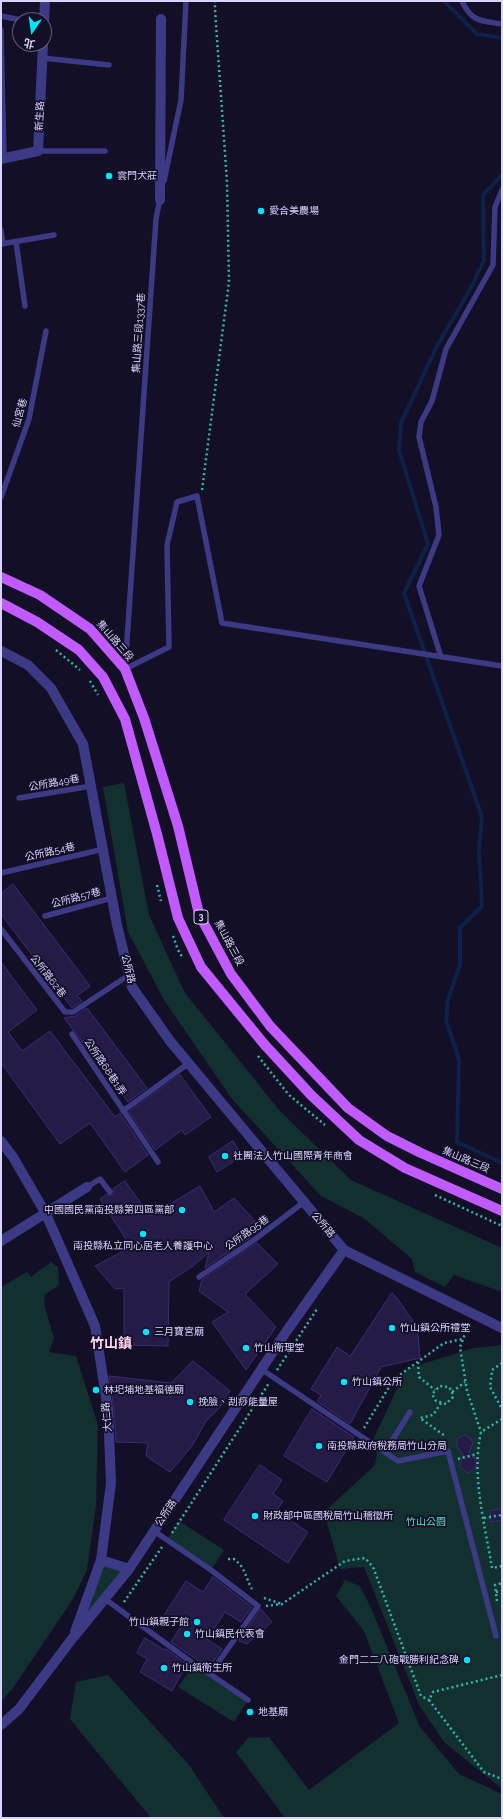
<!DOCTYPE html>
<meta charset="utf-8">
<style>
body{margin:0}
#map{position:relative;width:503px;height:1819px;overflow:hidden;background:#130f26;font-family:Raleway,"Noto Sans TC",sans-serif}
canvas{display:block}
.frame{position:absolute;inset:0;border:2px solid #d9d4ff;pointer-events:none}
.north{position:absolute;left:12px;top:12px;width:40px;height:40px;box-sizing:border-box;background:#130f26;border:1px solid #625e7d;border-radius:50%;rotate:193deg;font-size:11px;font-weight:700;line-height:16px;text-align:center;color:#d9d4ff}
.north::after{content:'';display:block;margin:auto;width:14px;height:18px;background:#00e5ff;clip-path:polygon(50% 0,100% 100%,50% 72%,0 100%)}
</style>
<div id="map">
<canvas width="503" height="1819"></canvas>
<div class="frame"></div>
<div class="north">北</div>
</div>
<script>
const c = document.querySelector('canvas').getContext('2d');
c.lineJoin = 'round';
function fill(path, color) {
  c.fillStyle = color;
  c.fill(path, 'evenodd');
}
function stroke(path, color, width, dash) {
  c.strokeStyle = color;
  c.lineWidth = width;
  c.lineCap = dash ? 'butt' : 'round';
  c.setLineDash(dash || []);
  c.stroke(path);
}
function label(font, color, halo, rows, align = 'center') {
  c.font = font + ' Raleway,"Noto Sans TC",sans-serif';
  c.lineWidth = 3.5;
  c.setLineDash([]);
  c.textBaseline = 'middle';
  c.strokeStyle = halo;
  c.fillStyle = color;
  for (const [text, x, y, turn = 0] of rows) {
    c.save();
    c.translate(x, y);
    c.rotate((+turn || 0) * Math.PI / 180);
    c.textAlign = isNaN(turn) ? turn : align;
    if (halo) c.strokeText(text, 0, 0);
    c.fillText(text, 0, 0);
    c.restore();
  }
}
fill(new Path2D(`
 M124 783 149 915 185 993 280 1111 351 1180 502 1248V1292L454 1275 445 1287 415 1272 412 1259 365 1219 321 1196 232 1099 164 1000 128 932 103 787Z
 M51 1262 58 1267 59 1285 44 1295 45 1308 54 1338 49 1352 76 1356 98 1425 96 1506 87 1570 73 1599 13 1688 1 1702V1287L27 1272 31 1277Z
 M502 1345V1789L444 1742 419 1705 364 1567 340 1569 324 1512 375 1465 377 1454 373 1440 406 1369 473 1348Z
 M179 1521 224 1550 211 1570 167 1540Z
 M101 1560 129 1569 82 1628Z
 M345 1580 360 1586 371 1608 420 1727 459 1774 502 1794V1818H285L236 1752 248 1738 269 1737 309 1790 399 1723 364 1631 336 1596Z
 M194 1664 248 1700 234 1722 178 1687Z
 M108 1675 189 1765 224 1818H151L70 1719 76 1682Z`), '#12302f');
stroke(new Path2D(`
 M444 1 477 34 502 38
 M502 175 483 195 484 260 472 286 437 346 401 423 399 450 428 544 404 593 482 817 479 850 482 906 460 928V965L448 999 446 1021 459 1059 457 1142 502 1163`), '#0c2248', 4);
const building = new Path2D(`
 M13 884 90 986 77 996 82 1001 72 1008 1 914V894Z
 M1 962 37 1010 8 1032 22 1051 50 1031 115 1117 120 1113 121 1115 148 1155 125 1172 90 1123 60 1144 1 1063Z
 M87 1008 147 1088 128 1102 64 1018 75 1016Z
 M180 1075 211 1117 185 1135 182 1130 155 1150 129 1112Z
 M233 1141 242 1156 217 1172 209 1157Z
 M125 1181 150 1216 200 1186 214 1212 234 1198 255 1221 244 1230 251 1237 205 1268 209 1252 193 1266 169 1282 168 1346 124 1345V1288L115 1289 95 1266 131 1247 100 1199 107 1194 112 1196 114 1193 113 1189Z
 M257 1243 278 1264 245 1294 276 1327 246 1370 212 1322 228 1312 199 1291 202 1280Z
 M392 1293 397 1298 413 1321 418 1335 420 1358 381 1367 350 1424 317 1401 321 1395 311 1389 337 1347 350 1356Z
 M193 1361 230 1391 219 1408 206 1421 192 1446 170 1472 146 1456 148 1443 116 1442 114 1410 109 1376 171 1383Z
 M312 1409 354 1437 327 1482 284 1456Z
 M466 1435 473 1442 469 1453 477 1460 475 1469 467 1473 460 1466 463 1455 456 1445 458 1438Z
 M260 1465 282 1480 273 1494 283 1501 276 1511 308 1532 288 1563 224 1520Z
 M502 1509V1520L491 1522 490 1511Z
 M213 1577 252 1607 241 1622 225 1612 207 1639 222 1649 209 1668 171 1642 181 1626 164 1615 186 1581 203 1592Z
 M261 1609 272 1622 247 1644 239 1641Z
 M145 1638 165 1650 166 1649 187 1664 172 1691 140 1672 147 1659 137 1653Z`);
fill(building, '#241b47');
stroke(building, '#3b2d73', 1);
stroke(new Path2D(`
 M202 490 229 282 227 182 215 10V1
 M56 650 80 670
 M90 681 98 695
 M157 885 161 901
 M173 936 178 950 183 958
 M258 1056 289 1095 325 1125
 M435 1195 502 1226
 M468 1326 460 1347 467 1391 481 1432
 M418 1362 419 1377 435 1390
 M502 1363 492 1370 490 1387 502 1409
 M277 1370 317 1309
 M452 1392 453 1397 446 1404 436 1401 432 1394 440 1386 449 1387 452 1392 465 1382
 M441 1403 433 1415 420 1418 445 1436
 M502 1419 481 1432C471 1476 485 1524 492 1568L502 1566
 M364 1428 394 1379 444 1343 463 1339
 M458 1459 477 1454
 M484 1518 502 1515
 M172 1533 269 1383
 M228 1559H234C246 1568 245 1577 252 1589
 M496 1592 502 1591
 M264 1598 282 1604
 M497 1601 495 1585 502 1583
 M124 1602 162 1547
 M266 1606 282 1604 345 1561 365 1558 373 1567 421 1696 429 1700
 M502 1675 433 1692 429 1700 484 1772 502 1779`), '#2fb8b0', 2.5, [2, 3]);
stroke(new Path2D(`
 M462 1C471 22 482 21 502 24
 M1 16 21 20
 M1 30 4 158
 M43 58 109 65
 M38 151H105
 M164 181 181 100 186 1
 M1 230 3 244
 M16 242 25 306
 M1 244 54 235
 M1 497 29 419 46 331
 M441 657 419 586 439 535 436 507 419 437 421 422 432 401 446 349 493 265 495 207 502 190
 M125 669 156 219 160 199
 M125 669 169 647 167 545 177 502 197 496 222 623 502 666
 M19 798 91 786
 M1 873 104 849
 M45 916 112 898
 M1 929 65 1012H73L129 975
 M72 1034 158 1162
 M123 1111 189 1063
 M87 1187 100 1179 110 1192
 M199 1277 254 1240 304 1202
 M261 1369 398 1461 448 1451 496 1636
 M385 1452 410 1412
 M105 1599 194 1664 210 1674 258 1606 211 1570 154 1531
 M210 1674 248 1700`), '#3d3a85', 5.5);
stroke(new Path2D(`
 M44 21 45 1
 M1 159 38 151 43 44
 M160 200 161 19
 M1 651 28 665 51 688 83 744 117 925 132 987 170 1041 344 1250 502 1328
 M1 1141 13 1157 46 1214 95 1326 108 1410 111 1483 101 1560 75 1632
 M1 1241 87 1187
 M101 1560 129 1569
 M1 1725 19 1709 72 1639 129 1569 286 1332 344 1250`), '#3d3a85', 10);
stroke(new Path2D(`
 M1 577 40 595 90 629 125 669 144 718 178 826 199 914 231 974 270 1026 348 1108 387 1136 421 1153 502 1189
 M1 603 37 622 79 650 103 677 125 719 157 834 178 918 201 967 264 1044 311 1095 359 1140 405 1168 502 1211`), '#c25bff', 10);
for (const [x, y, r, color] of [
 [109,176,4,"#00e5ff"],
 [261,211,4,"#00e5ff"],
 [225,1156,4,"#00e5ff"],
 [182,1210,4,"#00e5ff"],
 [143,1234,4,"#00e5ff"],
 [392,1328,4,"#00e5ff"],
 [146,1332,4,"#00e5ff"],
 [246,1348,4,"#00e5ff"],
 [344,1382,4,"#00e5ff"],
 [96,1390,4,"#00e5ff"],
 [190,1402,4,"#00e5ff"],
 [319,1446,4,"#00e5ff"],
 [255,1516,4,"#00e5ff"],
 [197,1622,4,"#00e5ff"],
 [187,1634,4,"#00e5ff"],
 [467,1660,4,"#00e5ff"],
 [164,1668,4,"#00e5ff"],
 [250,1712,4,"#00e5ff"]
]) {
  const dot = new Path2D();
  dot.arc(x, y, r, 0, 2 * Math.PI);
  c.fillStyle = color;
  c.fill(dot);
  stroke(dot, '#130f26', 1.5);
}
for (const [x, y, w] of [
 [201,917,14]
]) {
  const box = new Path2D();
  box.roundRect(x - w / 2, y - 7, w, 14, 3);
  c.fillStyle = '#130f26';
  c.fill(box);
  stroke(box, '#d9d4ff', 1);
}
label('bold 9px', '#d9d4ff', null, [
 ["3",201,917]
]);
label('10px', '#d9d4ff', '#130f26', [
 ["新生路",40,116,-87],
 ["集山路三段1337巷",139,333,-86],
 ["仙宮巷",20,413,-75],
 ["集山路三段",115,641,49],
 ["公所路49巷",54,783,-10],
 ["公所路54巷",50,852,-13],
 ["公所路57巷",76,898,-15],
 ["集山路三段",229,943,62],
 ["公所路",128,969,76],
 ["公所路62巷",48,976,52],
 ["公所路68巷1弄",105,1067,56],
 ["集山路三段",466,1160,23],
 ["公所路",323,1225,50],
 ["公所路95巷",247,1233,-36],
 ["大仁路",107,1417,-95],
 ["公所路",166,1513,-57]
]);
label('10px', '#d9d4ff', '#130f26', [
 ["雲門犬莊",117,176],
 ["愛合美農場",269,211],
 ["社團法人竹山國際青年商會",233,1156],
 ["中國國民黨南投縣第四區黨部",174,1210,"right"],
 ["南投縣私立同心居老人養護中心",143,1246,"center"],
 ["竹山鎮公所禮堂",400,1328],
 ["三月寶宮廟",154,1332],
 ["竹山衛理堂",254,1348],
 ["竹山鎮公所",352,1382],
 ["林圯埔地基福德廟",104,1390],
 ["挽臉、刮痧能量屋",198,1402],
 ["南投縣政府稅務局竹山分局",327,1446],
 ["財政部中區國稅局竹山稽徵所",263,1516],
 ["竹山鎮親子館",189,1622,"right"],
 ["竹山鎮民代表會",195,1634],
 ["金門二二八砲戰勝利紀念碑",459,1660,"right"],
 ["竹山鎮衛生所",172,1668],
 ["地基廟",258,1712]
], 'left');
label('10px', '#5fe0c0', '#130f26', [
 ["竹山公園",426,1522]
]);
label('bold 14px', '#ffd6f0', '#130f26', [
 ["竹山鎮",111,1344]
]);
</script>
